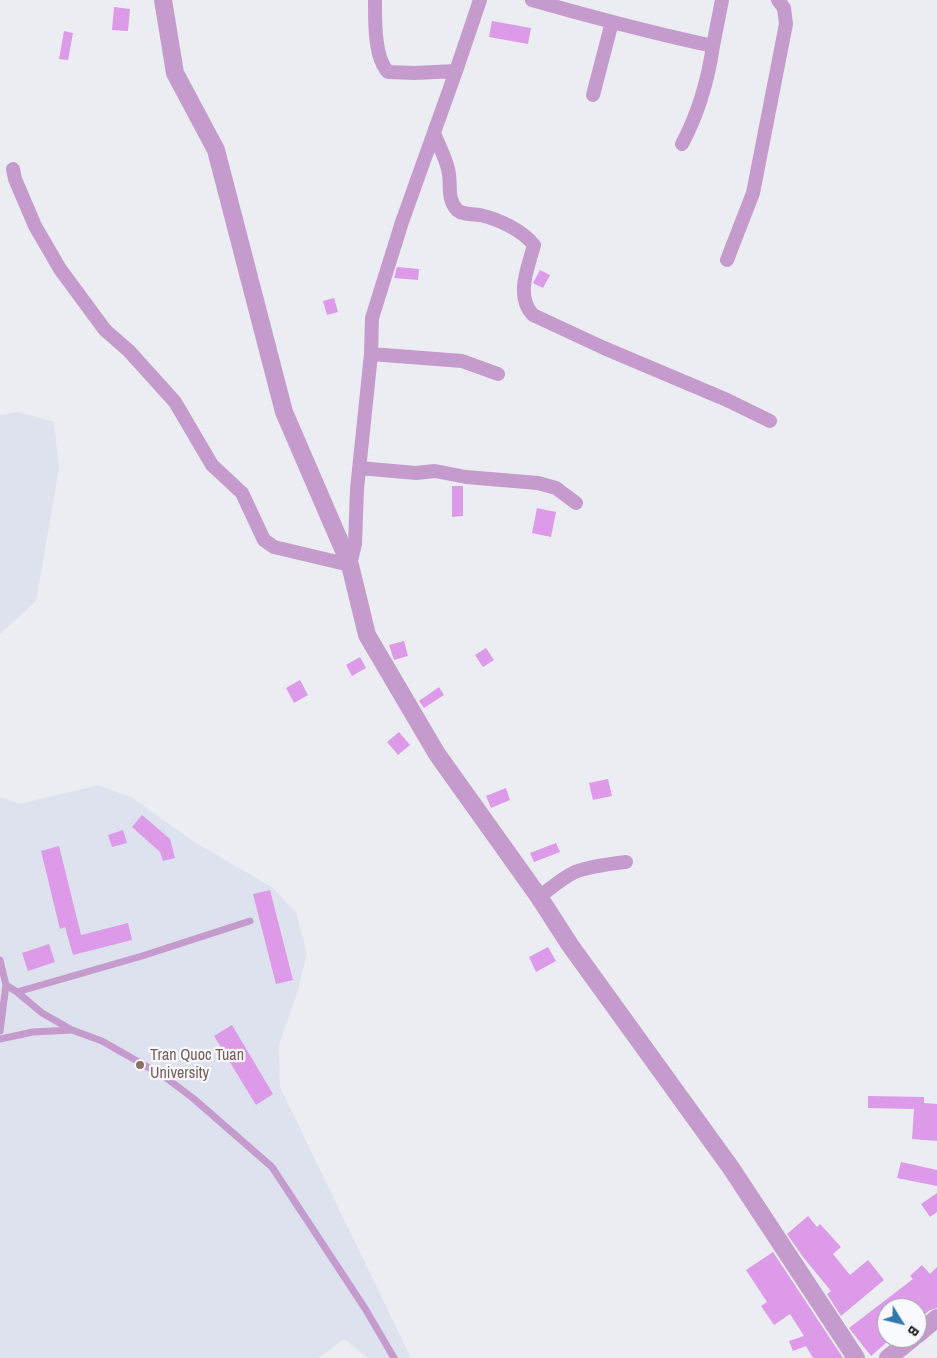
<!DOCTYPE html>
<style>
body{margin:0}
#map{position:relative;width:937px;height:1358px;overflow:hidden;background:#ebedf2;font-family:"Archivo Narrow",sans-serif}
canvas{display:block}
.north{position:absolute;left:877px;top:1298px;width:50px;height:50px;box-sizing:border-box;background:#f9faff;border:1px solid #9d9ea2;border-radius:50%;rotate:126deg;font-size:14px;font-weight:700;line-height:20px;text-align:center;color:#141516}
.north::after{content:'';display:block;margin:auto;width:18px;height:22px;background:#3179ad;clip-path:polygon(50% 0,100% 100%,50% 72%,0 100%)}
</style>
<div id="map">
<canvas width="937" height="1358"></canvas>
<div class="north">B</div>
</div>
<script>
const c = document.querySelector('canvas').getContext('2d');
c.lineJoin = 'round';
function fill(path, color) {
  c.fillStyle = color;
  c.fill(path, 'evenodd');
}
function stroke(path, color, width, dash) {
  c.strokeStyle = color;
  c.lineWidth = width;
  c.lineCap = dash ? 'butt' : 'round';
  c.setLineDash(dash || []);
  c.stroke(path);
}
function label(font, color, halo, rows, align = 'center') {
  c.font = font + ' "Archivo Narrow",sans-serif';
  c.lineWidth = 4.5;
  c.setLineDash([]);
  c.textBaseline = 'middle';
  c.strokeStyle = halo;
  c.fillStyle = color;
  for (const [text, x, y, turn = 0] of rows) {
    c.save();
    c.translate(x, y);
    c.rotate((+turn || 0) * Math.PI / 180);
    c.textAlign = isNaN(turn) ? turn : align;
    if (halo) c.strokeText(text, 0, 0);
    c.fillText(text, 0, 0);
    c.restore();
  }
}
fill(new Path2D(`
 M19 412 54 422 59 468 36 601 0 634V415Z
 M98 785 131 797 193 841 273 888 296 913 307 953 297 994 279 1044 280 1087 411 1358H368L344 1339 319 1358H0V797L20 804Z`), '#dde2ee');
fill(new Path2D(`
 M114 7 130 9 128 31 112 30Z
 M492 21 531 28 528 44 489 37Z
 M64 31 73 33 68 60 59 59Z
 M397 267 419 269 418 280 394 278Z
 M540 270 550 275 543 288 533 283Z
 M334 298 338 312 327 315 323 301Z
 M452 486H463V516L452 517Z
 M537 508 556 512 551 537 532 533Z
 M404 641 408 656 394 660 389 645Z
 M486 648 494 660 483 667 475 655Z
 M360 657 366 668 352 676 346 665Z
 M300 680 308 695 294 703 286 688Z
 M439 687 444 695 424 708 419 701Z
 M399 732 410 745 398 755 387 742Z
 M608 779 612 796 593 800 589 783Z
 M506 788 510 800 491 808 486 796Z
 M142 815 170 839 175 858 163 861 160 852 132 827Z
 M123 830 127 843 112 847 108 835Z
 M556 843 560 852 534 862 530 853Z
 M59 846 81 935 128 923 132 940 73 955 65 927 60 929 41 851Z
 M270 890 293 980 276 984 253 894Z
 M49 944 55 962 28 971 22 953Z
 M548 947 556 961 536 972 529 957Z
 M232 1025 273 1094 256 1105 214 1036Z
 M868 1096 924 1097V1103L937 1104V1141L912 1139 914 1109 868 1108Z
 M901 1162 937 1170V1186L897 1178Z
 M937 1193V1212L930 1217 921 1204Z
 M808 1216 817 1227 820 1224 841 1247 833 1254 850 1275 868 1260 884 1280 841 1316 827 1294 831 1291 803 1257 787 1234Z
 M773 1252 843 1358H813L806 1346 793 1351 789 1341 804 1336 790 1314 774 1325 761 1306 767 1302 746 1270Z
 M922 1265 930 1274 937 1267V1308L930 1310 917 1321V1308H887V1342L871 1356 849 1328 913 1279 910 1276Z`), '#dc9ae8');
stroke(new Path2D(`
 M0 960 6 985 0 1031
 M6 985 17 992 142 956 250 921
 M17 992 42 1013 72 1030 102 1041 165 1077 194 1099 272 1167 366 1310 394 1358
 M0 1039 33 1032 71 1030`), '#c59bce', 7);
stroke(new Path2D(`
 M375 0C375 20 374 57 388 72L415 73 456 71
 M532 0C592 17 652 33 713 46 708 80 698 114 682 144
 M713 46 722 0
 M593 95 612 22
 M434 133C438 144 446 159 448 169 452 184 446 198 457 210 463 215 473 214 480 215 498 219 522 230 534 245 528 268 515 296 533 315L604 348 727 400 770 421
 M13 169 15 179 35 226 60 269 105 330 129 351 175 402 212 465 242 493 264 540 274 547 350 565 355 544 357 489 371 354 372 318 402 222 456 71 480 0
 M727 260 753 193 786 24 784 8 778 0
 M371 354 462 361 498 374
 M359 468 416 473 435 471 466 477 538 483 556 488 576 503
 M539 897C550 889 562 878 575 872 591 866 609 864 626 862`), '#c59bce', 14);
stroke(new Path2D(`
 M163 0 175 73 216 150 284 412 350 565 367 635 437 754 539 897 570 945 731 1168 856 1358
 M917 1335 937 1318
 M888 1358 913 1338`), '#c59bce', 18);
for (const [x, y, r, color] of [
 [140,1065,5,"#8d6e63"]
]) {
  const dot = new Path2D();
  dot.arc(x, y, r, 0, 2 * Math.PI);
  c.fillStyle = color;
  c.fill(dot);
  stroke(dot, '#f9faff', 2);
}
label('16px', '#785e54', '#f9faff', [
 ["Tran Quoc Tuan",150,1056],
 ["University",150,1074]
], 'left');
</script>
